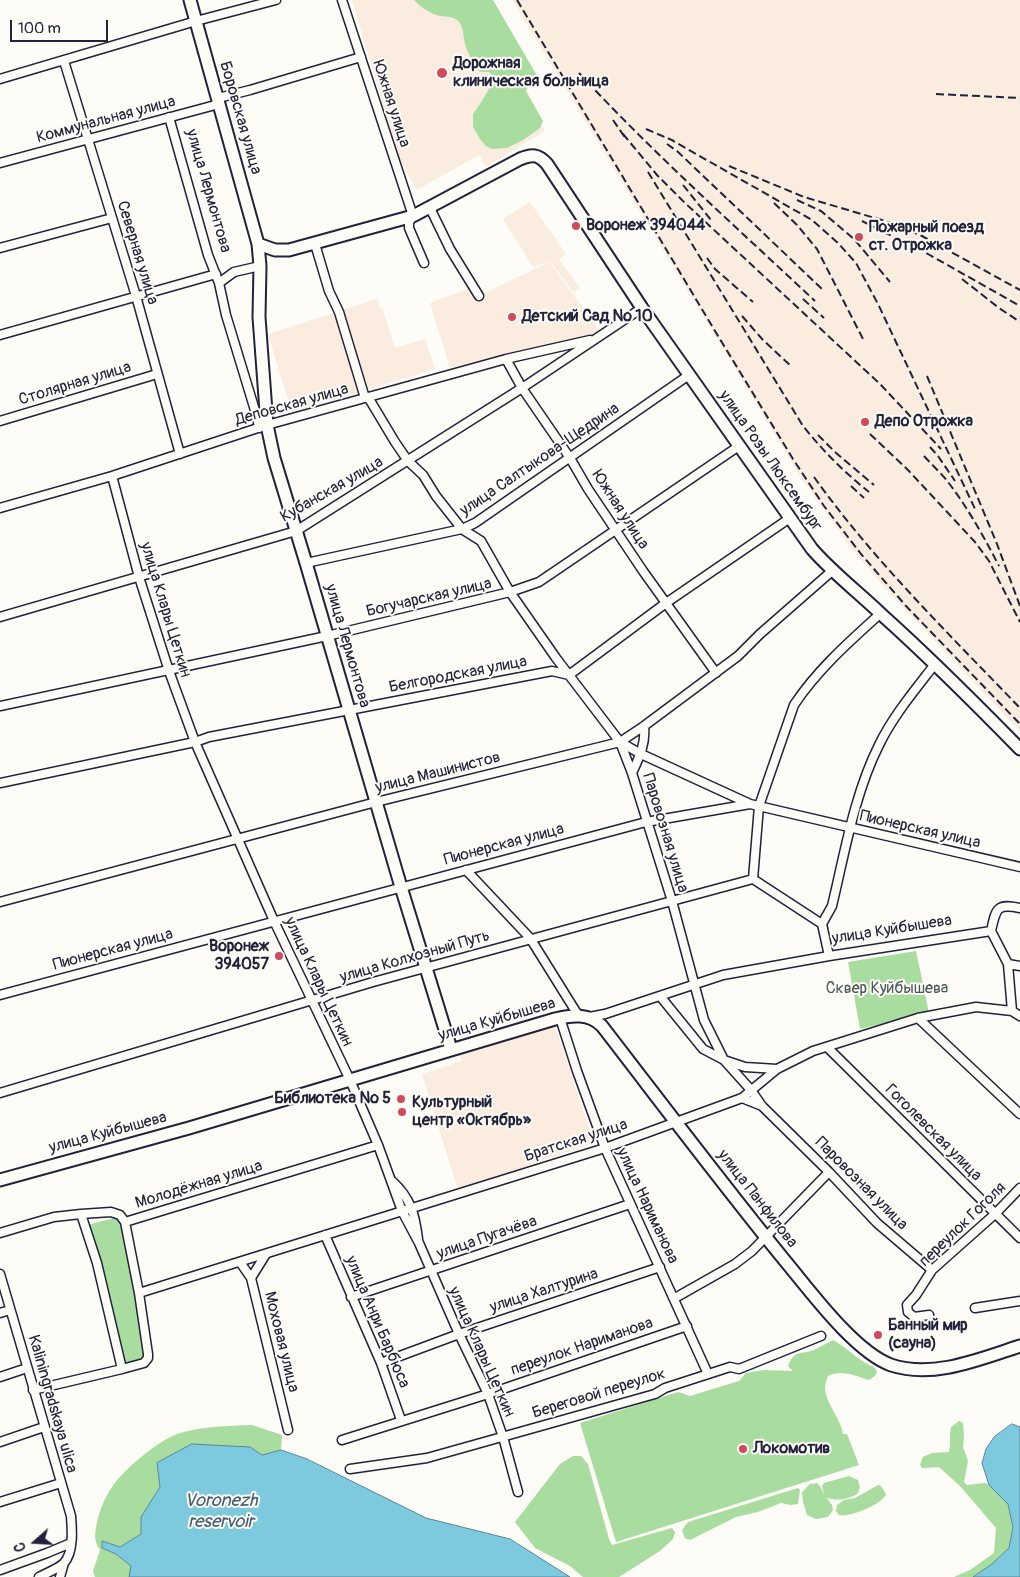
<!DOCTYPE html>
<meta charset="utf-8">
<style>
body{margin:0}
#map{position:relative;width:1020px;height:1577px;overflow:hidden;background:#fdfcf7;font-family:Pangolin,sans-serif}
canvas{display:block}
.north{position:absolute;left:10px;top:1517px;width:50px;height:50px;-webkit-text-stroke:4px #fdfcf7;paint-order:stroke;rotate:251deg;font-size:14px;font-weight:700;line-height:20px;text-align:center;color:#22223b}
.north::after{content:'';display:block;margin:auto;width:18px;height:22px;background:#22223b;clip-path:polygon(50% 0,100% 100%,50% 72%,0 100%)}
.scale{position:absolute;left:10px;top:20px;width:98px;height:22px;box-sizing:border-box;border:2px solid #22223b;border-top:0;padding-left:6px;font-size:15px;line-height:18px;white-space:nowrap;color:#22223b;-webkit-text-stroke:4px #fdfcf7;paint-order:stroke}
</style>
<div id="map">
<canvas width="1020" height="1577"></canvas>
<div class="north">С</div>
<div class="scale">100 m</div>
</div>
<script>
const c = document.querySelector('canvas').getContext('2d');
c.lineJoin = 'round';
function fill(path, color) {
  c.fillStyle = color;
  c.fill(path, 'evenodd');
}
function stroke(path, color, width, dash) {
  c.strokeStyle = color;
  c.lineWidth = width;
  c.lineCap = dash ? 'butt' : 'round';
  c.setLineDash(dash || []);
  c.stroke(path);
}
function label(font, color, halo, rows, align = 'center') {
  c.font = font + ' Pangolin,sans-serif';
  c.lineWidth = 4;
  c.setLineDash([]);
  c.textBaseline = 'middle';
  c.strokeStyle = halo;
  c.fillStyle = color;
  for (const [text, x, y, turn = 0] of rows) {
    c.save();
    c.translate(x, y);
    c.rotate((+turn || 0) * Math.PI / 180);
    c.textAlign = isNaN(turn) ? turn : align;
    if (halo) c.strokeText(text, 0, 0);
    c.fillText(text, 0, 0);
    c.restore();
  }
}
fill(new Path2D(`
 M352 0H460L474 14 545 131 486 167 479 155 417 190 399 158Z
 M512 0H1020V731L885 588 851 548 801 478Z
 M530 202 566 254 559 259 580 288 573 292 550 261 533 267 503 219Z
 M549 262 600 331 597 334 450 368 430 303 470 288 475 298Z
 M377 299 380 308 382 307 395 348 425 339 435 369 292 413 268 334Z
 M555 1026 594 1143 458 1190 422 1074 462 1061 460 1054Z`), '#faecde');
fill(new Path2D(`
 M414 0H493L536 74C534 82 529 82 526 91L543 121 540 128 523 140 507 148 492 149 486 146 480 139 473 127V114C477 110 494 82 493 79 493 76 491 74 489 72H480C474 64 468 54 465 44 463 37 464 28 459 22 454 16 447 17 440 16 431 14 420 7 414 0Z
 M916 951 929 1013 860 1029 848 962Z
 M114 1218 119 1220C137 1264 139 1312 145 1358L128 1365 124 1361 102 1263 87 1225Z
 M833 1340C848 1348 858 1361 874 1367L877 1372 875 1376 869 1380C855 1376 842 1369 828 1376 827 1379 825 1384 825 1388 826 1405 841 1418 843 1434H847L859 1465 616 1542 580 1423 678 1392 690 1396 739 1381 746 1373 764 1370 793 1371 788 1366C795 1349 800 1355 814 1350 820 1347 827 1343 833 1340Z
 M959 1421 963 1423 964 1437 963 1447 968 1461 964 1482 967 1485 985 1483 989 1485 1008 1504 1013 1527 1009 1548 992 1564 973 1577H954L970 1570 994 1553 996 1528 961 1487 939 1467 922 1468 920 1465 923 1457 932 1453 949 1452C951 1444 949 1435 951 1427Z
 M252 1425 282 1435 281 1450 262 1455 250 1447 160 1487 141 1517V1534L120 1547 102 1541V1548L116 1554 131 1566 129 1577H95L93 1571 100 1550C93 1540 95 1533 97 1522 100 1509 106 1495 114 1484 127 1467 160 1439 180 1433 204 1426 228 1426 252 1425Z
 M573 1456H581L588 1464 609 1539 612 1545 672 1528 675 1532 673 1539 660 1551 619 1577H583L570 1566 535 1548 515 1522 560 1464Z
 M849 1476 858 1480 860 1488 858 1493C851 1499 835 1502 826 1497L832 1505 833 1510 828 1517 816 1519 807 1515 803 1502 802 1492 810 1484 817 1483 820 1486 824 1494 822 1486 824 1483Z
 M878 1485 881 1486 886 1494C883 1504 849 1518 839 1515L836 1511 837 1505 844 1500 855 1498Z
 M798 1488 800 1490 798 1504 791 1505 781 1503 758 1512 736 1517 690 1540 685 1538 682 1530 688 1522Z`), '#a9dd9f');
const water = new Path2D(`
 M1012 1424 1020 1427V1577H973L992 1564 1009 1548 1013 1527 1008 1504 989 1485 982 1463 986 1449 994 1437Z
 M192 1444 250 1447 262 1455 281 1450 307 1459 426 1518 510 1539 570 1577H129L131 1566 116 1554 102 1548V1541L120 1547 141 1534V1517L160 1487 157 1463Z`);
fill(water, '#7dc9dd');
stroke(water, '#59869c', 1);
const street = new Path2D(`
 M342 0 413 216 409 222V228L424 263
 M64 61 136 296 180 454
 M0 79 196 21 276 0
 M218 98 250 90 361 57
 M169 117 208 255 219 283 234 272 260 266
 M0 163 219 104
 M430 208 450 249 479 296
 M315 244 329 291 339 312 365 398
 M0 248 112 218
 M219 283 226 315 257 417 259 428
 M0 335 216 274
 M506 359 522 388 570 458 588 489 643 571 716 673
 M368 397 395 442 408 461 423 475 436 496 462 529 481 541 510 592 556 658 620 742 632 773 672 901 704 1020 724 1060 751 1090 762 1106 829 1172 877 1223 932 1270
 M0 421 157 374
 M112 476 139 577 169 671 195 742 274 921 350 1080 378 1145 402 1211 419 1243 459 1334 488 1394 503 1437 518 1492
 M0 508 112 476 267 425 506 359 590 340
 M306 563 462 529 475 523 689 375
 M0 617 296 531 522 388 642 308
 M0 706 327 636 510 592 539 582 739 446
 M620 742 641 754 750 804
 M632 773C639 758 646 744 644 726
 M0 783 195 742 209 737 552 671 569 675 666 603 790 518
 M466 870 530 938 578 1015
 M0 902 376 802 620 742 644 726 738 656 760 634 832 571
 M822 924 832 906C845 852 854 795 879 745 893 716 915 690 935 664
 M991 931C996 909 996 903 1020 908
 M829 956 822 924 753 879 759 806 794 705C817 670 850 641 881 613
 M1008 964 1012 1011 1020 1016
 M0 995 646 822 750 804 1020 867
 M660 996 703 1049 724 1060 745 1067 777 1069
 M589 1017 605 1014 723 975 829 956 991 931 1008 964 1020 966
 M560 1018 577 1071 605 1148 708 1374
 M918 1018 1020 1114
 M827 1047 1020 1238
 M0 1093 373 982 753 879
 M742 1098 762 1106
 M392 1181C411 1198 415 1215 418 1239
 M125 1222 378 1145
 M0 1233 54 1217 81 1214 111 1212 120 1215 125 1222 139 1293 148 1354V1358L144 1363 122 1369 97 1263 81 1214
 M325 1235 381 1363 401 1420
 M240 1262 251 1278 288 1430
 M0 1274 71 1516C72 1529 74 1552 64 1563 58 1569 46 1573 39 1577
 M251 1278 266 1254
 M139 1293 605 1148 742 1098 777 1069 813 1051 918 1018 976 1007 1012 1011
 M351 1297 630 1204
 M675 1298 735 1264 752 1251 829 1172
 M975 1308 1020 1301
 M0 1313 10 1310
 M929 1315 914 1317 908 1312 907 1305 916 1295 932 1270 995 1214 1020 1188
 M381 1363 459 1334 660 1267
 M0 1377 27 1368
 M33 1390 122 1369
 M342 1440 488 1394 687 1326
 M0 1442 44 1427
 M350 1469 427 1458 655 1394 665 1388 730 1367 739 1369 821 1336
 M0 1502 61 1483
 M0 1570 47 1553 71 1543
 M60 1577 64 1563`);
const secondary = new Path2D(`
 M190 0 258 244 260 266 259 317 267 425 274 458 306 563 401 887 451 1049
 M258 244 275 250H289L413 216 520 159C532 154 538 154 547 164L642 308 812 549C833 573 858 592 881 614 929 657 975 703 1020 749
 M0 1180 189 1128 555 1019C572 1015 589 1013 602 1026 663 1105 723 1185 786 1262 811 1292 855 1352 891 1365 933 1379 980 1359 1020 1346`);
stroke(street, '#22223b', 11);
stroke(secondary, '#22223b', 15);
stroke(street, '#fdfcf7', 8);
stroke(secondary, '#fdfcf7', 11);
stroke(new Path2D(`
 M517 0 715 331 793 459 824 506 861 554 906 606 1020 724
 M579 73C653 153 735 226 815 301
 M936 94 1020 98
 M613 120 626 139
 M646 129 674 141
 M623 134 657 175 685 203 880 384 941 449
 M668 138 812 220 838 243 856 263 878 304 976 511
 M667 144 677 151 822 289
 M729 166 804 197 895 224 922 236 1020 290
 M648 172 803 426C823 451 844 472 869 492
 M683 185 711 220
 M797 200 821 211 854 239 890 282
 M774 203 797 225 817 249 864 341
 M862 221 928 254 1020 306
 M707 258 715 269 753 302
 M962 279 999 308 1020 322
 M803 299 824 318
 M742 316 763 340 792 367
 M927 376 997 544 1020 606
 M870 434 908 470 975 542 989 561 1020 622
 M818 435 835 452 874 485
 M930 447 938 456 955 481
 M924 456C932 465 941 473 948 482 968 508 984 537 999 566
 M814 477C874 561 949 634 1020 708
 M851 486 864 498`), '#22223b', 2, [8, 4]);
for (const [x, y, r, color] of [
 [442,73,6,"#d1495b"],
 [576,226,5,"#d1495b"],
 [859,237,5,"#d1495b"],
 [512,317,5,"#d1495b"],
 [865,422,5,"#d1495b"],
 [279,956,5,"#d1495b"],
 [401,1099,5,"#d1495b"],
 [402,1112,5,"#d1495b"],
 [878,1335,5,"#d1495b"],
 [743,1449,5,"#d1495b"]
]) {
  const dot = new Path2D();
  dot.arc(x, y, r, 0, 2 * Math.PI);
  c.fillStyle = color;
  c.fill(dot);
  stroke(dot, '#fdfcf7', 2);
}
label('bold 16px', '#22223b', '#fdfcf7', [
 ["Дорожная",453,64],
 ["клиническая больница",453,82],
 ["Воронеж 394044",586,226],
 ["Пожарный поезд",869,228],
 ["ст. Отрожка",869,246],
 ["Детский Сад № 10",522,317],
 ["Депо Отрожка",875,422],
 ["Воронеж",269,947,"right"],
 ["394057",269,965,"right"],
 ["Библиотека № 5",391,1099,"right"],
 ["Культурный",412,1103],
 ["центр «Октябрь»",412,1121],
 ["Банный мир",888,1326],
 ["(сауна)",888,1344],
 ["Локомотив",753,1449]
], 'left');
label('16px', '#22223b', '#fdfcf7', [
 ["Южная улица",391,104,72],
 ["Боровская улица",240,118,74],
 ["Коммунальная улица",106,120,-15],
 ["улица Лермонтова",208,191,74],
 ["Северная улица",137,253,73],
 ["Столярная улица",75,384,-17],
 ["Деповская улица",292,405,-16],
 ["улица Салтыкова-Щедрина",540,460,-34],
 ["улица Розы Люксембург",770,461,55],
 ["Кубанская улица",332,490,-30],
 ["Южная улица",620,510,57],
 ["Богучарская улица",429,598,-13],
 ["улица Клары Цеткин",165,610,73],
 ["улица Лермонтова",347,646,74],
 ["Белгородская улица",458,675,-11],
 ["улица Машинистов",438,773,-14],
 ["Пионерская улица",920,830,13],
 ["Паровозная улица",665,833,73],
 ["Пионерская улица",504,845,-15],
 ["улица Куйбышева",892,930,-9],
 ["Пионерская улица",113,950,-15],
 ["улица Колхозный Путь",415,957,-16],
 ["улица Клары Цеткин",318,982,65],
 ["улица Куйбышева",497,1020,-16],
 ["улица Куйбышева",108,1133,-15],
 ["Гоголевская улица",933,1133,45],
 ["Братская улица",576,1141,-18],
 ["Паровозная улица",861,1184,45],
 ["Молодёжная улица",199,1185,-17],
 ["улица Панфилова",757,1199,52],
 ["улица Нариманова",647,1206,65],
 ["переулок Гоголя",963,1225,-44],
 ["улица Пугачёва",487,1238,-19],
 ["улица Халтурина",544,1291,-18],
 ["улица Анри Барбюса",377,1322,67],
 ["Моховая улица",281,1342,76],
 ["переулок Нариманова",582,1347,-19],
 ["улица Клары Цеткин",481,1352,66],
 ["Береговой переулок",599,1394,-17],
 ["Kaliningradskaya ulica",52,1404,74]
]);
label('16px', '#4a5a59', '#fdfcf7', [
 ["Сквер Куйбышева",887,989]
]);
label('italic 18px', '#425c74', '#fdfcf7', [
 ["Voronezh",221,1501],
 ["reservoir",221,1522]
]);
</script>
